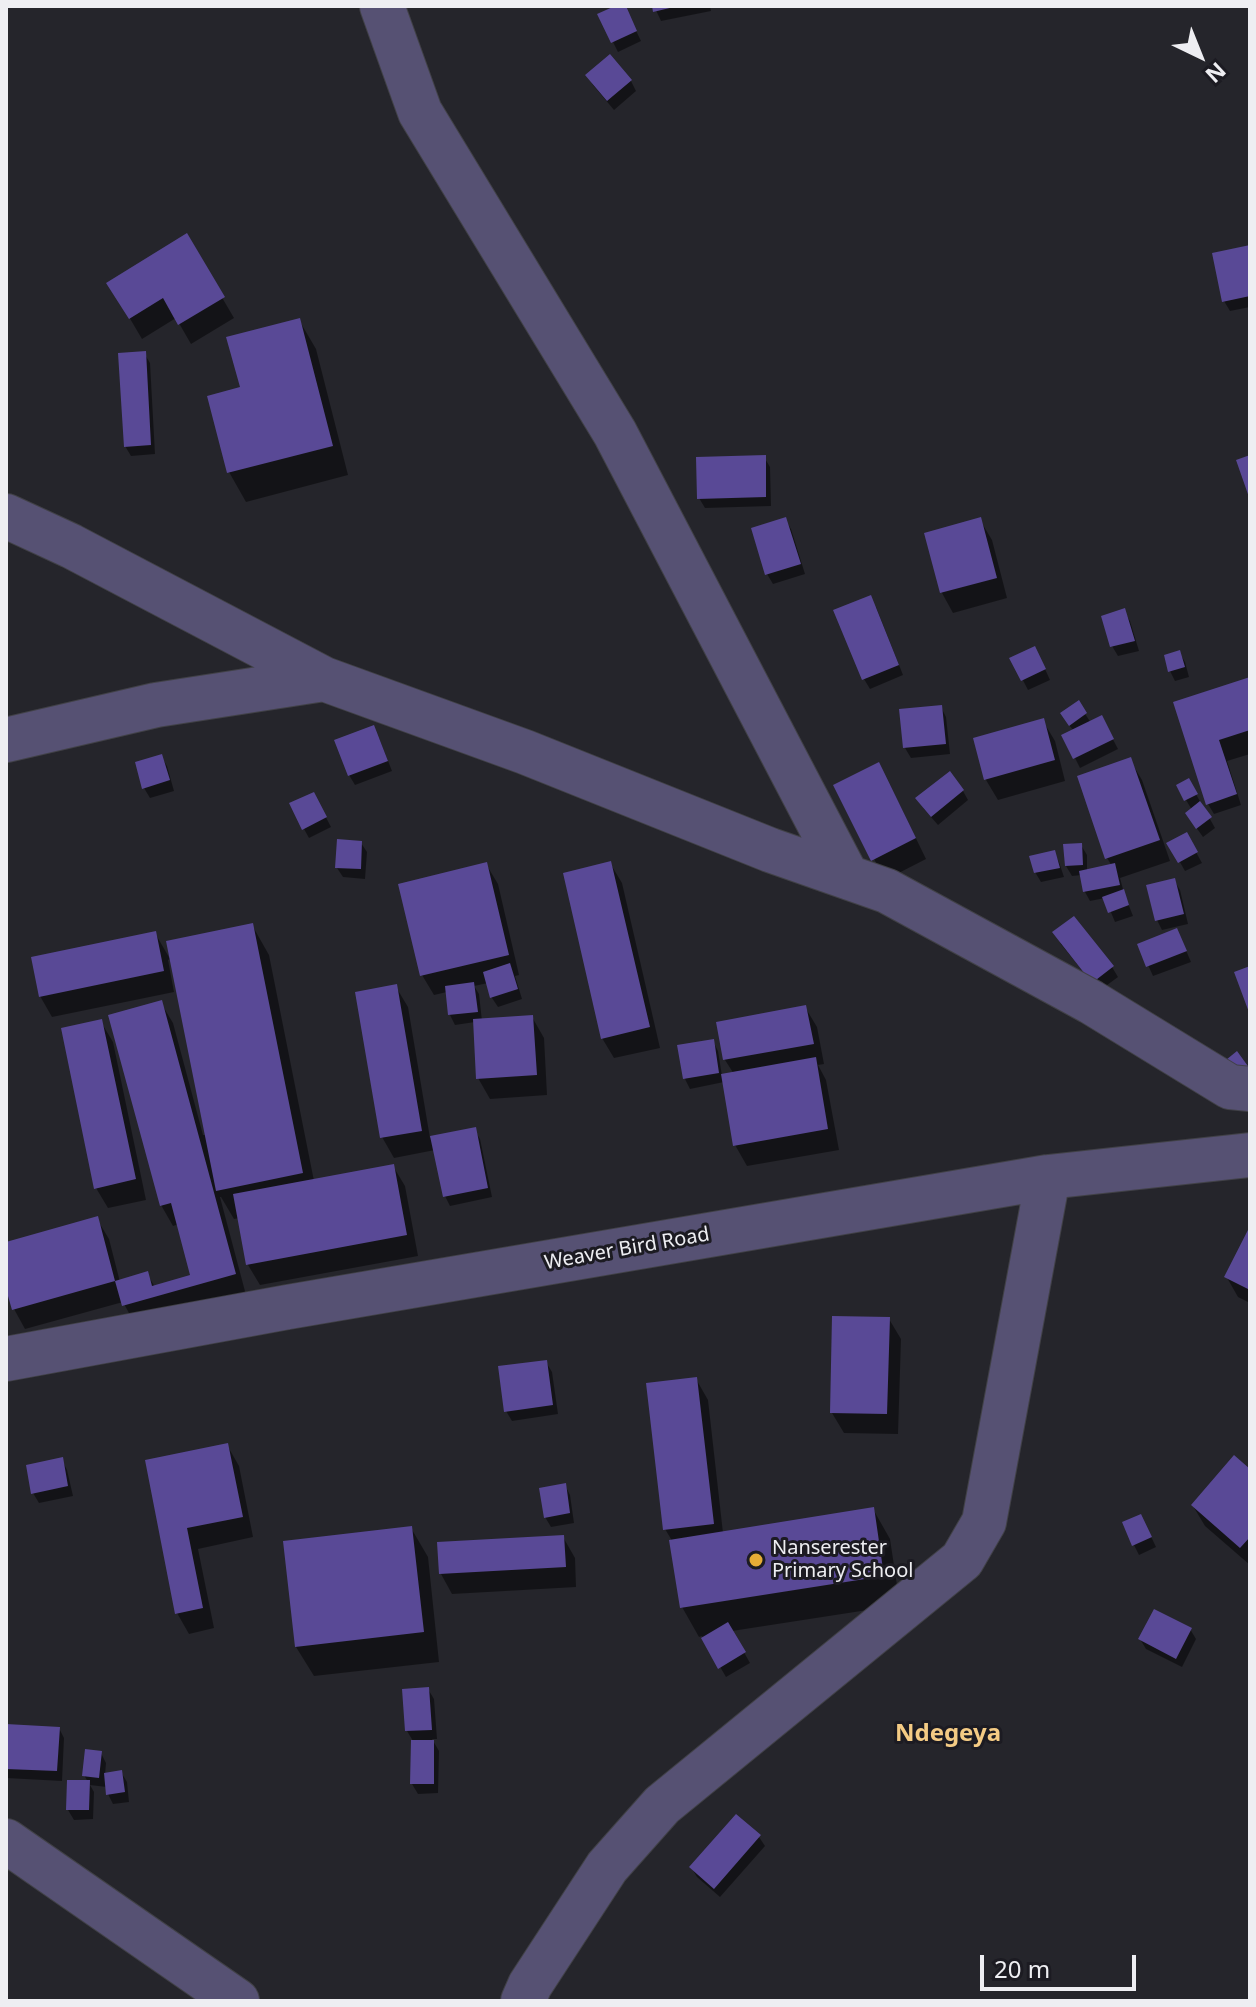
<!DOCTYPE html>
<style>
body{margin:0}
#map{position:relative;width:1256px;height:2007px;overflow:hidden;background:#25252b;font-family:"Noto Sans",sans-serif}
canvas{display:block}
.frame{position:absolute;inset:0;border:8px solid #eeeef2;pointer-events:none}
.north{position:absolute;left:1160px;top:16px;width:80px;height:80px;-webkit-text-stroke:6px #1c1b22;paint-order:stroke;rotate:137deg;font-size:22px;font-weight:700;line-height:32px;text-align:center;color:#eeeef2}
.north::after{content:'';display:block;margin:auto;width:28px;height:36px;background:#eeeef2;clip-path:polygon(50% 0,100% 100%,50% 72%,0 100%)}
.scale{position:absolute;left:980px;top:1955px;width:156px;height:36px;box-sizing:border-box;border:4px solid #eeeef2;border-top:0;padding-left:10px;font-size:24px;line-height:28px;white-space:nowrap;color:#eeeef2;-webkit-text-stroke:6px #1c1b22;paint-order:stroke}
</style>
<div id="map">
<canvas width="1256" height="2007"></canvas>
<div class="frame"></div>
<div class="north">N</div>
<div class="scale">20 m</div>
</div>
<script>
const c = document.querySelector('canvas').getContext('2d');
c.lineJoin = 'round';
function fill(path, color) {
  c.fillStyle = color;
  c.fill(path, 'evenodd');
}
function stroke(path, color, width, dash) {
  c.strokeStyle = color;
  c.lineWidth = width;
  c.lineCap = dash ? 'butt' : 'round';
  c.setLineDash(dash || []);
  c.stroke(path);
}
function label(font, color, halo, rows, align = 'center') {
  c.font = font + ' "Noto Sans",sans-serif';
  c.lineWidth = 6;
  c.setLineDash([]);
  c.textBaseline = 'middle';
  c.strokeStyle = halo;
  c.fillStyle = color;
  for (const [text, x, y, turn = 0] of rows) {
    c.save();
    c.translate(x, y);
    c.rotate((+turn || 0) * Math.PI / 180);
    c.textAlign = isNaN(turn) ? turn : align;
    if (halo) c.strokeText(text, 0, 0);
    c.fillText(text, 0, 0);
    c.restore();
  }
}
fill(new Path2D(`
 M620 6H624L641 41 618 52 613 42Z
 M654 6H710L711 11 661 21Z
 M588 76 631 81 636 91 614 110 593 85Z
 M186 236 234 318 191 344 176 318 142 339 109 283Z
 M1250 247V307L1230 311 1224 301Z
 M299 320 316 349 348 475 246 502 229 472 242 388Z
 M144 353 150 363 155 454 131 456 125 446Z
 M764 457 770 467 771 506 705 508 699 498Z
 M785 519 791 529 805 574 773 584 767 574Z
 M980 520 992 540 1007 598 953 613 942 593 926 534Z
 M876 607 903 675 870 689 864 679Z
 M1124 611 1130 621 1139 651 1118 656 1112 646 1104 617Z
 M1179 652 1185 662 1189 677 1175 681 1170 671Z
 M1040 658 1050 680 1028 690 1012 659Z
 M1250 680V754L1227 761 1241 805 1214 814 1208 804 1190 750Z
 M1078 703 1091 723 1107 728 1118 749 1080 768 1064 736 1074 731 1068 724Z
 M941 707 946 717 950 754 911 758 905 748Z
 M1043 721 1055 741 1065 781 998 800 986 780 975 739Z
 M379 738 392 771 355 785 349 775Z
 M161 756 167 766 174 791 150 798 144 788Z
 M1130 760 1142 780 1170 861 1120 878 1124 893 1133 916 1115 922 1105 898 1090 901 1085 892 1082 875 1072 876 1066 866 1081 845 1087 855V871L1112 866 1107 858 1079 777Z
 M1188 780 1215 828 1203 837 1193 823 1192 810 1186 800Z
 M890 785 926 859 885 880 836 786Z
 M963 791 968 800 938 825 924 809 918 799Z
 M319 804 331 827 309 838 304 829Z
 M1186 834 1202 863 1185 871 1169 843Z
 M361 843 367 852 365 879 343 877 337 868Z
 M1054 852 1059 862 1064 877 1041 882 1035 872Z
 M610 863 622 883 660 1048 614 1058 602 1038Z
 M486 864 498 884 519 975 515 976 522 999 498 1007 492 998 488 983 474 986 479 994 482 1021 532 1017 544 1038 547 1095 490 1099 478 1078 475 1022 455 1025 450 1015 447 992 434 995 422 975Z
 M1174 880 1180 890 1188 924 1162 930 1157 920Z
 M252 925 269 955 314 1181 393 1166 405 1186 418 1256 260 1285 248 1265 240 1218 234 1219 221 1197H220L246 1295 136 1326 123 1302 25 1329 14 1309 6 1282V1244L97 1219 109 1239 120 1282 147 1274 155 1287 193 1276 179 1224 173 1226 161 1205V1003L173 1023 203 1135H206Z
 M155 933 170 959 168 960 174 992 52 1017 40 996Z
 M1182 941 1191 962 1153 976 1139 945Z
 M1060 943 1112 967 1118 977 1099 991Z
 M396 987 408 1007 430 1138 474 1129 480 1139 492 1197 450 1206 445 1196 435 1150 394 1158 382 1137Z
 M805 1007 817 1027 824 1064 818 1065 826 1080 839 1150 747 1166 735 1145 724 1082 690 1089 685 1079 713 1041 718 1051 722 1076 734 1074 725 1060 719 1024Z
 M101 1022 113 1042 146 1200 108 1208 96 1188Z
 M1250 1230V1303L1238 1297 1226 1276Z
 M889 1319 901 1339 898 1434 844 1433 832 1413Z
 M546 1362 552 1372 558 1414 512 1421 506 1411Z
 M696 1379 708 1400 723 1533 873 1509 890 1539 900 1605 732 1631 750 1663 726 1677 702 1636 699 1637 682 1607 671 1539 665 1529Z
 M227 1445 239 1466 253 1537 198 1549 214 1628 189 1634 177 1613 147 1462Z
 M62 1460 67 1470 73 1496 39 1503 33 1493Z
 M1250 1471V1565L1205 1526 1193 1506Z
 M565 1485 570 1495 574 1523 551 1527 545 1517Z
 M1146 1526 1156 1547 1139 1555 1134 1545Z
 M411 1528 428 1557 439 1662 314 1676 296 1647Z
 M563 1537 575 1558 576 1587 452 1594 441 1574Z
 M1190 1629 1196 1639 1182 1667 1146 1649 1140 1639Z
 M428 1689 434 1699 437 1739H432L439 1751 438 1793 418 1794 412 1784 413 1741 407 1731Z
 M6 1726 59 1728 64 1738 62 1781 6 1778Z
 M101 1753 106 1763 105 1775 121 1772 127 1782 129 1802 113 1804 108 1794 107 1787 90 1785 94 1792 93 1819 74 1820 68 1810 88 1782 84 1775Z
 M759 1837 765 1846 720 1897 697 1877 691 1867Z`), '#0007');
fill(new Path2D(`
 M615 6H626L637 31 611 43 597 14Z
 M652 6H674V7L653 12Z
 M610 54 632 80 607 101 585 75Z
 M187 233 225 297 178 325 163 298 129 319 106 283Z
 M1250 245V296L1222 302 1212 253Z
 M300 318 333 446 227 473 207 396 240 387 226 337Z
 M146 351 151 445 124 447 118 353Z
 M766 455V497L697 499 696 457Z
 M1250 455V500L1236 460Z
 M786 517 801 564 765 575 751 528Z
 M981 517 997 578 940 593 924 533Z
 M871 595 899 665 862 680 833 610Z
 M1125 608 1135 641 1110 647 1101 616Z
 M1035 646 1046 669 1021 681 1009 658Z
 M1180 650 1185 667 1168 672 1164 655Z
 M1250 677V730L1219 740 1237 794 1206 805 1173 702Z
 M1079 700 1087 713 1069 726 1060 713Z
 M942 705 946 744 903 748 899 709Z
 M1102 715 1114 739 1073 759 1061 735Z
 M1044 718 1055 760 984 780 973 738Z
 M374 725 388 761 348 776 334 740Z
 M162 754 170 780 142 789 135 762Z
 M1131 757 1160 840 1105 859 1077 776Z
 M879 762 916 838 871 861 833 785Z
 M950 771 964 790 931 817 915 798Z
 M1189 778 1198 794 1184 801 1176 785Z
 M314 792 327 817 302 830 289 803Z
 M1200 801 1212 817 1196 829 1185 813Z
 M1187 832 1198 852 1178 863 1166 843Z
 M337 839 362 841 361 869 335 868Z
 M1082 843 1083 865 1065 866 1063 844Z
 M1055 850 1060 868 1034 873 1029 856Z
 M611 861 650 1027 601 1039 563 873Z
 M487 862 509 955 420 976 398 884Z
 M1115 863 1120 885 1083 892 1079 871Z
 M1175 878 1184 914 1155 921 1146 885Z
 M1124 889 1129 905 1108 913 1102 897Z
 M1074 916 1114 966 1092 983 1052 932Z
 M253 923 303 1173 216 1191 166 941Z
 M1177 928 1187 951 1146 967 1137 944Z
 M156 931 164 971 39 997 31 957Z
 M510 963 518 989 490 998 483 972Z
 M1250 966V1015L1234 972Z
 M474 982 478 1012 448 1015 445 986Z
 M397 984 422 1131 380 1138 355 992Z
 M162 1000 236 1274 122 1306 115 1281 148 1271 152 1286 190 1275 171 1203 160 1206 108 1015Z
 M806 1005 814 1044 723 1060 716 1022Z
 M533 1015 537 1075 476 1079 473 1019Z
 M102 1019 136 1179 94 1189 61 1028Z
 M714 1039 719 1073 683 1079 677 1045Z
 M1237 1051 1250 1069 1221 1064Z
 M816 1057 828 1129 733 1146 721 1074Z
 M476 1127 488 1188 443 1197 430 1136Z
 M394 1164 407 1235 246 1265 233 1194Z
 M98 1216 115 1281 12 1310 6 1289V1242Z
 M1250 1226V1290L1224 1277Z
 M832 1316 890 1317 887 1414 830 1413Z
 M547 1360 553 1405 504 1412 498 1366Z
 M697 1377 714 1524 663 1530 646 1383Z
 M228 1443 243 1517 187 1528 203 1608 175 1614 145 1460Z
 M1234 1455 1250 1469V1537L1240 1548 1191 1505Z
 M63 1457 68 1486 31 1494 26 1465Z
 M566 1483 570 1513 544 1518 539 1488Z
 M874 1507 884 1576 680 1608 669 1540Z
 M1141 1514 1152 1537 1132 1546 1122 1522Z
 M412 1526 424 1632 295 1647 283 1541Z
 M564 1535 566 1567 439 1574 437 1542Z
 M1154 1609 1192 1628 1176 1659 1138 1639Z
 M728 1622 746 1652 718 1669 701 1638Z
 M429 1687 432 1730 405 1731 402 1689Z
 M6 1724 60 1727 57 1771 6 1769Z
 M411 1740H434V1784H410Z
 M85 1749 102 1751 99 1778 82 1776Z
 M122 1770 125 1792 106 1795 104 1773Z
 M67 1780H90L89 1810H66Z
 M736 1814 761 1835 714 1889 689 1867Z`), '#594996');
const minor = new Path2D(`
 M382 6 420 112 615 433 847 877
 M6 516 71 546 324 679 525 752 770 850 887 891 1091 1002 1230 1087 1250 1089
 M6 740 156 705 324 679
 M6 1359 288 1307 1048 1177 1250 1155
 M6 1841 237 2001
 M523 2001 530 1985 607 1867 662 1805 962 1560 984 1522 1048 1177`);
stroke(minor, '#414147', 46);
stroke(minor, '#565173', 44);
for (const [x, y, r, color] of [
 [756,1560,8,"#e6ac36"]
]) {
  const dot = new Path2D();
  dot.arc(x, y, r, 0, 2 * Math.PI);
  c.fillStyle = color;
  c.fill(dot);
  stroke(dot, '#1c1b22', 3);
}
label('20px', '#eeeef2', '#1c1b22', [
 ["Weaver Bird Road",627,1249,-10]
]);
label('20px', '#eeeef2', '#1c1b22', [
 ["Nanserester",772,1548],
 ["Primary School",772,1571]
], 'left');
label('bold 24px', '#f4cb84', '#1c1b22', [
 ["Ndegeya",948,1734]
]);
</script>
